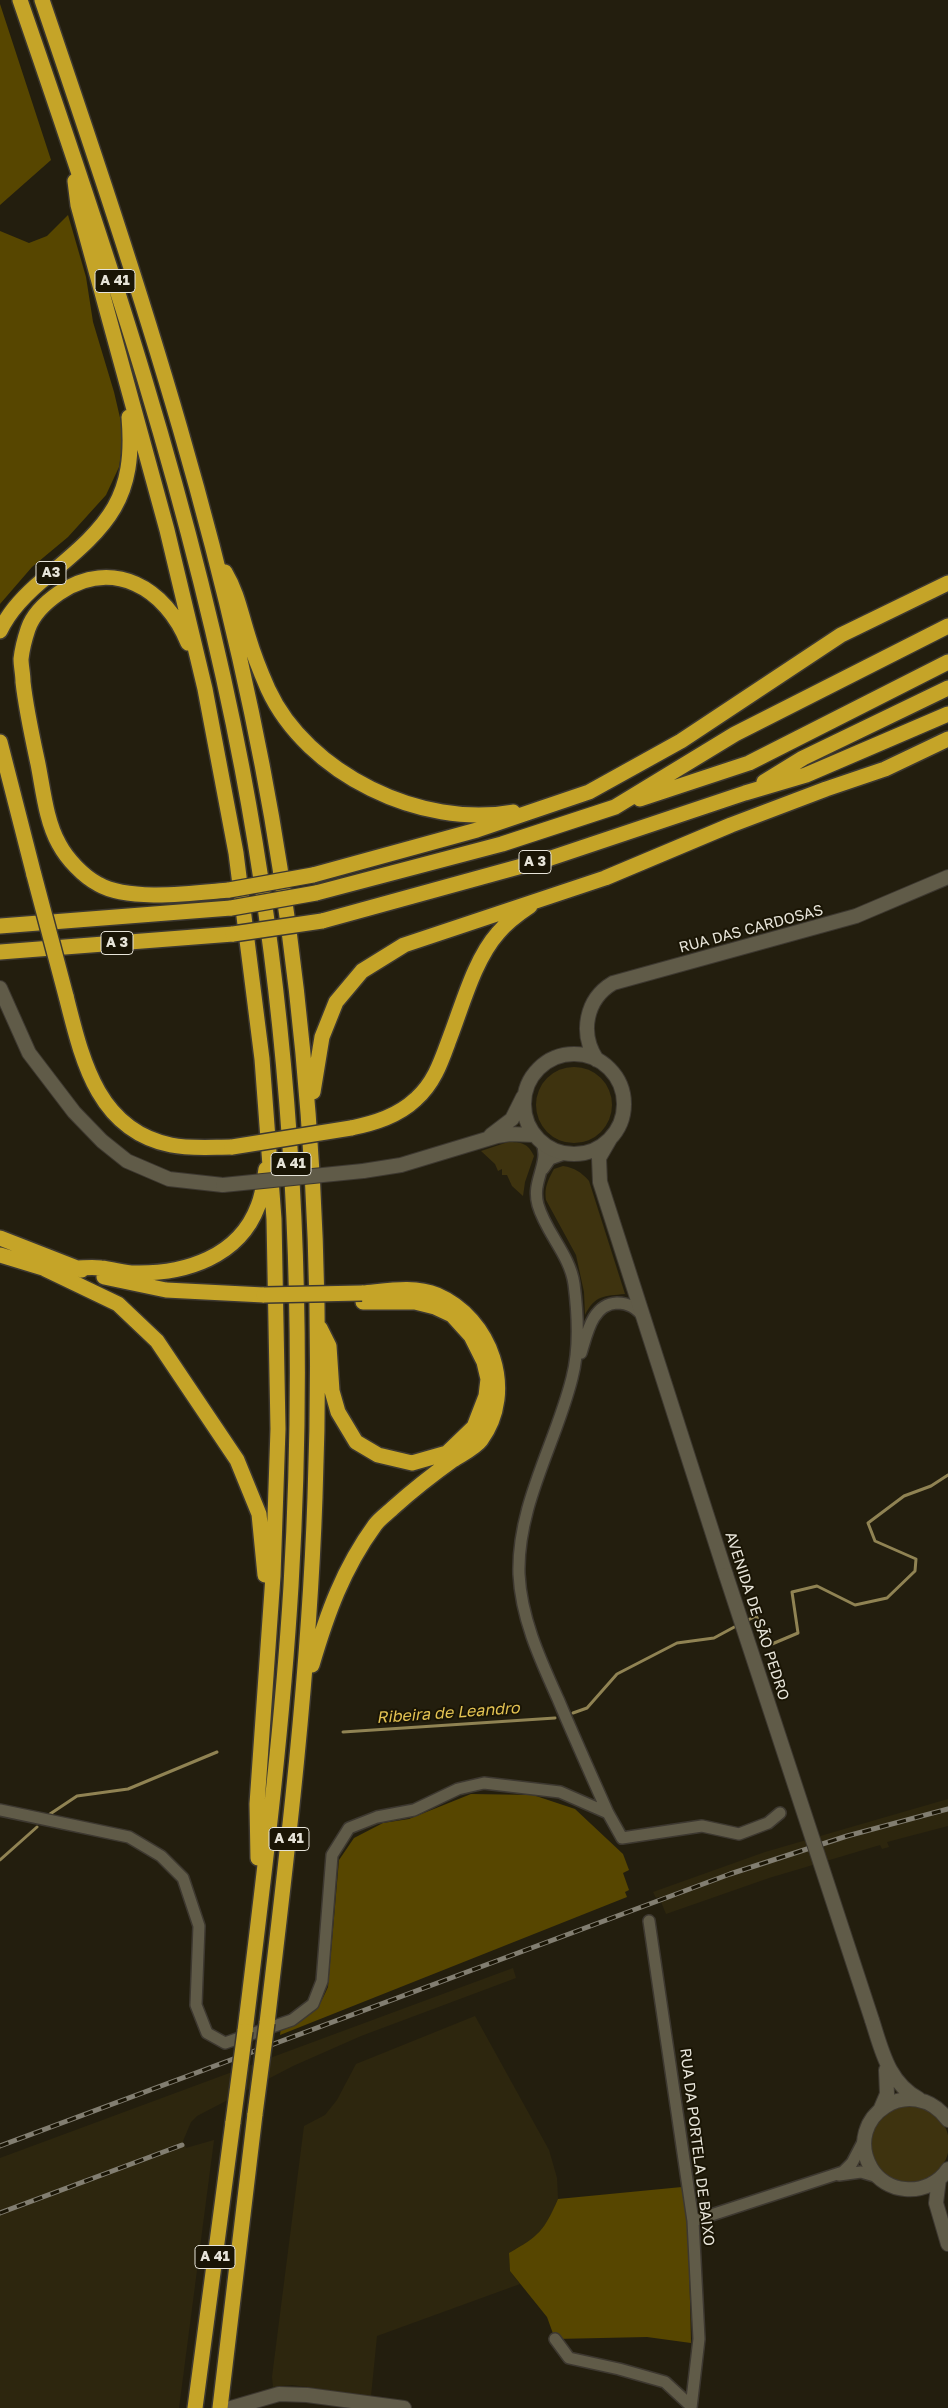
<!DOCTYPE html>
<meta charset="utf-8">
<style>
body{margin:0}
canvas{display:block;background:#231e0e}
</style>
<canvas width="948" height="2408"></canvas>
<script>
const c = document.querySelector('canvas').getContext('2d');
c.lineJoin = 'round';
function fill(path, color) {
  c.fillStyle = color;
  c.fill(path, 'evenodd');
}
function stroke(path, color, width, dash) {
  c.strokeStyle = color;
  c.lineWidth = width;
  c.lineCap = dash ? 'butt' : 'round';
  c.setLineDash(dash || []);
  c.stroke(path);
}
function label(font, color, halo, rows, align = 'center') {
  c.font = font + ' "Golos Text",sans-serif';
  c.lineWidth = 4;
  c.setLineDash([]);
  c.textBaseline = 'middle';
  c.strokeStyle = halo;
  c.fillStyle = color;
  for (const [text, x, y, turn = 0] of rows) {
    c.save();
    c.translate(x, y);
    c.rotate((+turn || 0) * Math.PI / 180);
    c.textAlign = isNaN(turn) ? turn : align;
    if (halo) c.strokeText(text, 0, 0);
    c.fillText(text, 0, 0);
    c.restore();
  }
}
fill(new Path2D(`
 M948 1799V1826L887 1842 889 1847 882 1849 880 1845 769 1878 666 1914 659 1897 656 1898 653 1892 765 1852Z
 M513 1968 516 1978 361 2036 293 2066 197 2116 191 2122 183 2141 186 2148 214 2140 179 2408H0V2158Z
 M475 2016 549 2150 557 2178 558 2199 549 2220 535 2238 509 2253 510 2271 520 2284 377 2336 371 2396 292 2385 273 2387 272 2377 304 2126 325 2115 337 2100 356 2064Z`), '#2d260e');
fill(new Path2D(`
 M536 1105a38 38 0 1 1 76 0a38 38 0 1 1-76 0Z
 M508 1142C521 1142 528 1143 534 1156L525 1182 523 1196 512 1186 507 1175H502V1169L498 1171 495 1164 481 1151Z
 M563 1166C575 1168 581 1172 589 1181L625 1294C604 1296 595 1295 585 1315L584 1292 576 1255 546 1200C544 1188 548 1180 554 1169Z
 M871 2144a39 39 0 1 1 78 0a39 39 0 1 1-78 0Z`), '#3e330f');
fill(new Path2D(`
 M0 4 51 160 0 205Z
 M68 215 86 277 93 322 114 392 124 435 119 467 106 495 68 537 32 567 0 604V231L29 243 47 236Z
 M471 1794 533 1795 575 1809 623 1854 629 1870 623 1873 629 1890 625 1892 627 1897 280 2035 281 2028C309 2016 315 2017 328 1987L339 1860 354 1838 383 1823 409 1819Z
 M682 2187 688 2218 691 2343 647 2337 555 2339 547 2317 510 2271 509 2253C539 2236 544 2231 558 2199Z`), '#574600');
stroke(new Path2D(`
 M746 1621 756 1616 772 1644 798 1633 792 1592 817 1586 855 1605 887 1598 915 1571 916 1559 875 1541 868 1523 904 1496 931 1486 948 1475
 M573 1713 587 1708 617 1674 677 1643 714 1638 738 1625
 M343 1732 555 1718
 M50 1814 77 1796 128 1789 217 1752
 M0 1860 37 1827`), '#908353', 3);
const minor = new Path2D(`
 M542 1143C550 1164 531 1181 538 1205 546 1233 570 1255 574 1284 578 1315 580 1348 572 1378 556 1443 517 1505 519 1574 521 1618 540 1659 558 1699 574 1737 591 1775 608 1813L622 1838 702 1826 739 1834 768 1823 780 1813
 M543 1169 550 1159 564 1154
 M581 1353C587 1334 592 1304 617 1303 629 1303 636 1308 644 1317
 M0 1810 129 1837 161 1856 183 1878 199 1926 196 2005 207 2033 225 2043 292 2020 313 2004 322 1981 332 1855 349 1828 377 1817 414 1810 458 1789 484 1783 560 1792 608 1813
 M649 1921 693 2221 699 2339 691 2408
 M839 2175 861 2172 878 2177
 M693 2221 843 2172 852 2163 864 2140
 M555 2339 569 2358 619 2369 665 2382 691 2406`);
const tertiary = new Path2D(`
 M0 988 29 1053 74 1112 102 1141 127 1161 169 1179 223 1185
 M524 1104a50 50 0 1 1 100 0a50 50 0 1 1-100 0Z
 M597 1060C579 1033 586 999 613 983L856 916 948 877
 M491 1135 512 1119 523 1097
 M610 1139 599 1158 600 1182 726 1575
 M363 1171 401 1165 497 1136 510 1134 534 1135
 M872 2020C882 2051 888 2082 919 2099
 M881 2108 887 2094 886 2070
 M948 2120C912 2071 842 2117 871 2168 878 2180 891 2188 905 2189 922 2191 939 2183 948 2169
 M939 2179 936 2203 948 2244
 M231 2408 279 2394 307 2395 404 2408`);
const motorway = new Path2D(`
 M20 0C107 252 192 505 242 768 293 1037 307 1314 291 1586 282 1735 263 1883 245 2031
 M42 0C139 285 234 569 280 868 312 1076 323 1287 315 1497 309 1673 288 1848 267 2023
 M75 181 78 205 167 530 205 689 236 853 262 1059 274 1219 278 1429 273 1576 257 1804 258 1858
 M225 572C238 594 241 615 249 639 254 656 261 673 268 689 307 774 422 829 513 812
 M0 631C10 609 31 589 50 574 109 525 136 498 129 417
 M188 643C166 588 113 557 59 593 46 602 33 614 28 629 25 638 22 650 21 659 21 666 23 674 23 682 26 709 32 736 38 764 43 789 46 821 59 844 67 859 83 876 98 884 129 902 194 893 229 890
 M0 742 34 875
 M764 782 803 758 948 688
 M640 799 749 763 948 662
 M313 875 477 830 589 792 681 741 841 635 948 583
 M316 893 502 844 615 807 735 734 948 626
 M322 921 551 858 745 793 806 775 948 714
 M0 926 231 908
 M0 952 233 934
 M66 996C82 1059 97 1130 171 1145 190 1149 212 1147 232 1147
 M313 1092 322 1037 336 1002 362 971 404 945 605 878 731 825 826 789 885 769 948 739
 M351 1128C375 1123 398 1116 416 1099 434 1083 441 1062 449 1040 462 1007 474 960 498 933 507 922 518 914 530 906
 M0 1238 82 1270
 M0 1255 53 1271
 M74 1268C83 1268 93 1267 101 1268 113 1269 124 1273 135 1273 185 1274 239 1257 258 1206 263 1195 264 1181 266 1169
 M45 1269 118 1304 157 1341 237 1460 259 1514 265 1575
 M104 1277 166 1290 264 1295
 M320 1328 329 1346 332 1391 338 1412 356 1442 378 1455 412 1463 447 1453 474 1427 486 1396 488 1379 484 1362 471 1336 452 1315 435 1307 415 1302H363
 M312 1665C327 1614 343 1569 375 1525 380 1518 388 1513 394 1507 413 1490 432 1475 453 1460 462 1454 475 1448 481 1440 517 1391 491 1318 437 1295 414 1285 386 1291 362 1293
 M195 2408 233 2122
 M220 2408 255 2114`);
stroke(minor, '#3d3830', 14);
stroke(tertiary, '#3d3830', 16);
stroke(motorway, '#3d3830', 18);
stroke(minor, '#605b48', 11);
stroke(tertiary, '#605b48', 14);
stroke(motorway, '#c5a428', 15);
const rail = new Path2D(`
 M0 2146 730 1874 847 1836 948 1809
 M0 2213 182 2145`);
stroke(rail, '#827e71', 5);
stroke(rail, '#1a1505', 3, [9]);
const tertiaryBridge = new Path2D(`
 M223 1185 363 1171
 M726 1575 872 2020`);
const motorwayBridge = new Path2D(`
 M34 875 66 996
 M229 890 313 875
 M231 908 316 893
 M233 934 322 921
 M232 1147 351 1128
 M264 1295 362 1293
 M255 2114 267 2023
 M233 2122 245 2031`);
stroke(tertiaryBridge, '#3d3830', 16, []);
stroke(motorwayBridge, '#3d3830', 18, []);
stroke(tertiaryBridge, '#605b48', 14);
stroke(motorwayBridge, '#c5a428', 15);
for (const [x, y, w] of [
 [115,281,40],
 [51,573,30],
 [535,862,32],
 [117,943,32],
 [291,1164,40],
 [289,1839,40],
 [215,2257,40]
]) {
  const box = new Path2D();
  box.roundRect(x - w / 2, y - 11.5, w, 23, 4);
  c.fillStyle = '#1a1505';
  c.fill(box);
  stroke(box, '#e7e4d9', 1);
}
label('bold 14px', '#e7e4d9', null, [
 ["A 41",115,281],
 ["A3",51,573],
 ["A 3",535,862],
 ["A 3",117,943],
 ["A 41",291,1164],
 ["A 41",289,1839],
 ["A 41",215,2257]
]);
label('15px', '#e7e4d9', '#1a1505', [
 ["RUA DAS CARDOSAS",751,929,-15],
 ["AVENIDA DE SÃO PEDRO",757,1616,72],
 ["RUA DA PORTELA DE BAIXO",697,2147,83]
]);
label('italic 16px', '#e4c353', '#1a1505', [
 ["Ribeira de Leandro",448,1713,-4]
]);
</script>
